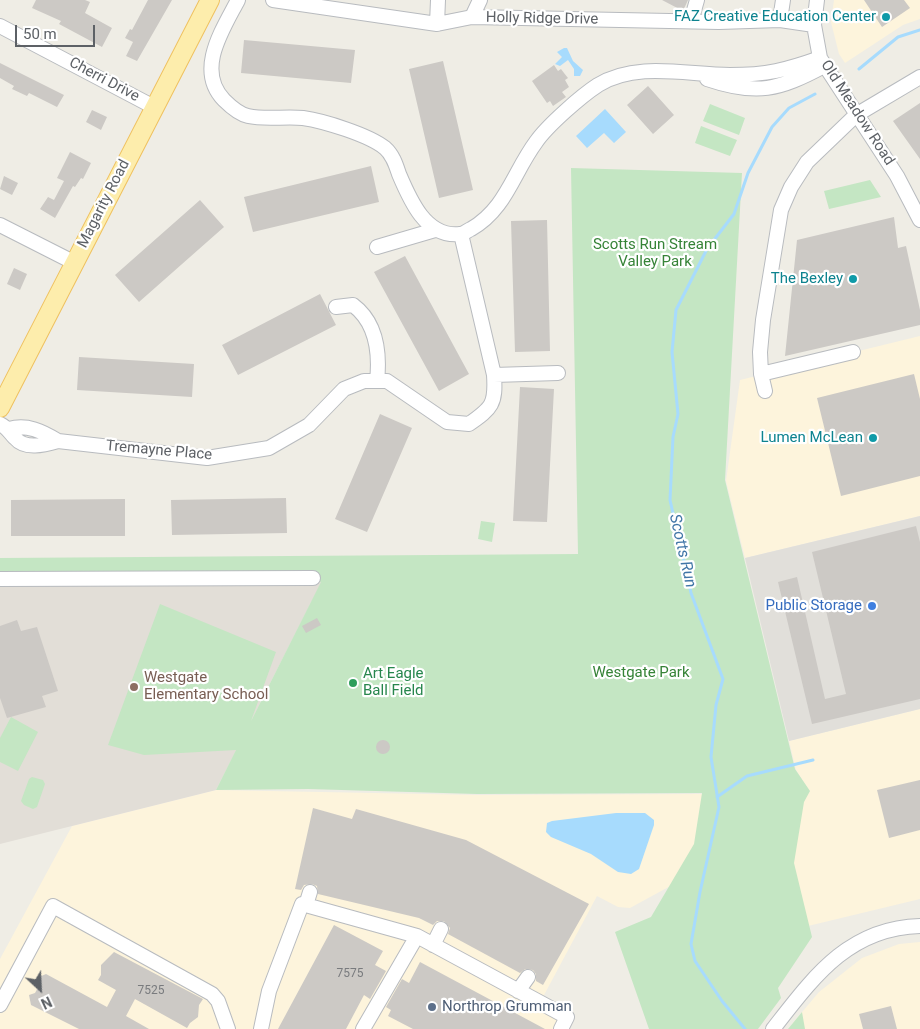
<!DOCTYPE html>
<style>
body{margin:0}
#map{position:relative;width:920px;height:1029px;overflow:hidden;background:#efede5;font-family:Roboto,sans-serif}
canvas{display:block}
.north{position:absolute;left:15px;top:964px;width:50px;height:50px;-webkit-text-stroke:4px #fff;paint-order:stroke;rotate:155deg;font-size:14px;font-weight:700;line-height:20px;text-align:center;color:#5d6166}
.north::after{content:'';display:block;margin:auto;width:18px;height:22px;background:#5d6166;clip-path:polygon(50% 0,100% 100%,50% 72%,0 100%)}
.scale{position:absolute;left:15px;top:25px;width:80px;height:22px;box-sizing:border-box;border:2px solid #5d6166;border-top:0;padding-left:6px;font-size:15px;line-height:18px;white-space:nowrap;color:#5d6166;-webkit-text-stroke:4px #fff;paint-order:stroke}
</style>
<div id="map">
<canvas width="920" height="1029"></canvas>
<div class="north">N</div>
<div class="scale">50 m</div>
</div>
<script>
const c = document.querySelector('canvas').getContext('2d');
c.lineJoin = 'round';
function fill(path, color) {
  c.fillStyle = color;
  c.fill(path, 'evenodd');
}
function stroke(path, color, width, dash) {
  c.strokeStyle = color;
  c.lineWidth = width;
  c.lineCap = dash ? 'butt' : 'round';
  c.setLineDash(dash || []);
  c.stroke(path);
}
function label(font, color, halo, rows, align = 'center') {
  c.font = font + ' Roboto,sans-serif';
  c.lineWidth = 4.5;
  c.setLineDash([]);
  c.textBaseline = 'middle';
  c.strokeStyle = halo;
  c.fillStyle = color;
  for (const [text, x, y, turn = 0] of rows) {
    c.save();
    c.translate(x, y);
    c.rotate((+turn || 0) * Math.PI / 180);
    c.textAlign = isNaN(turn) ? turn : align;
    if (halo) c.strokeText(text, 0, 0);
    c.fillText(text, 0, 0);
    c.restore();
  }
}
fill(new Path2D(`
 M834 0H920V19L903 25 845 63 839 54 831 22Z
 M920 336V516L745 558 726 481 740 380Z
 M920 709V899L779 933 781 792H810L796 770 789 741Z
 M216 790 478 795 705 794 697 843 685 878 630 908 618 907 597 896 543 997 573 1013 563 1029H0V959L72 826Z
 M920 942V1029H793L792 1024 819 992 862 958 899 944Z`), '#fdf4dc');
fill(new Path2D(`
 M920 516V709L789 741 745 558Z`), '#e1dfda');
fill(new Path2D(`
 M322 581 216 790 0 844V584Z`), '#e2ded7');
fill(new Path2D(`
 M710 104 745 118 739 135 703 121Z
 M701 126 737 140 730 156 695 143Z
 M571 168 742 173 725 480 795 769 810 791 804 802 794 863 812 937 778 988 781 998 758 1029H649L615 932 651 917 694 844 702 793 477 794 308 789 216 790 236 750 144 755 108 745 160 604 276 652 251 721 321 582 0 584V558L578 554Z
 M870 180 881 197 829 209 824 191Z
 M481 521 495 523 492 542 478 539Z
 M11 717 38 732 18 771 0 762V738Z
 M32 777 43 780 45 784 37 807 33 809 24 805 21 801 29 779Z
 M802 1012 805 1029H788Z`), '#c4e6c3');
fill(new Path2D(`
 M564 48H567L573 61 583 70 580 76H574V69L568 60 560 66 555 64 562 57 557 52Z
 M605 109 626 132 614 143 604 133 587 148 576 136Z
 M616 813H645L654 820V825L639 869 631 874 618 872 591 854 551 837 546 832 547 823 552 821Z`), '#a7dbfd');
stroke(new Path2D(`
 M859 69 898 37 920 30
 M717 797 747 776 813 760
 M745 1029 722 1001 695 961 691 944 700 892 719 807 711 757 716 705 723 679 691 593 670 500 673 437 678 414 672 352 676 310 707 249 734 214 748 173 772 127 789 108 815 94`), '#a7dbfd', 3);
fill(new Path2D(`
 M36 0H85L90 2 85 13 112 28 102 47 59 24 61 21 32 8Z
 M148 0H172L137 61 126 56 133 42 125 38 130 29 132 30Z
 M662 0H688L683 11Z
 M864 0H904L910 8 882 27Z
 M244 40 355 50 351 83 241 73Z
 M443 61 473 190 439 198 409 69Z
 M0 63 64 95 57 107 29 93 27 96 12 89 14 86 0 78Z
 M554 65 558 71 561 69 564 73 568 78 565 80 569 87 562 92 566 97 553 106 550 101 547 103 532 81Z
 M648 86 674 115 653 134 627 105Z
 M920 103V159L893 121Z
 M92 110 107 117 101 130 86 122Z
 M70 152 91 163 83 179 81 178 75 187 73 186 55 218 40 209 48 197 54 200 64 181 57 178Z
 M371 166 379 202 253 232 244 197Z
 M4 176 18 183 12 195 0 189Z
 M200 200 224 227 139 302 115 275Z
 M894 217 898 248 906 246 920 310V325L785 356 797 240Z
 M547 220 550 351 515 352 511 221Z
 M405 256 469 374 439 391 374 272Z
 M14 268 27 274 20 290 7 284Z
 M320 294 336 325 238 375 222 345Z
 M79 357 194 364 192 397 77 390Z
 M914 374 920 399V476L841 496 817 398Z
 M520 387 554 389 547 522 513 521Z
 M380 414 412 428 367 532 335 519Z
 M286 498 287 533 172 535 171 500Z
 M125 499V536H11V500Z
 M916 526 920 542V699L812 724 778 582 797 577 825 699 846 694 812 552Z
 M317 618 321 625 306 633 302 626Z
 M17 620 21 631 37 627 58 691 42 696 46 707 7 718 0 698V626Z
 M376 747a7 7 0 1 1 14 0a7 7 0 1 1-14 0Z
 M920 780V830L889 838 877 790Z
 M313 808 352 819 356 809 466 840 589 904 543 985 536 981V974L533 970 525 969 520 973 448 934 450 928 444 921H437L433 925 419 918 318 894 317 886 312 884 304 885 301 890 295 889Z
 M334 925 383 951 375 965 386 971 370 999 364 995 346 1029H278Z
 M114 952 203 999 199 1005 198 1017 190 1023 187 1028 135 999 126 1016 149 1029H79L31 1005 29 995 35 993 40 984 39 977 46 974 107 1007 116 990 98 980 101 975V965Z
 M420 962 545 1029H413L388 1016 391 1010 386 1007 402 979 409 983Z
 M891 1006 897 1029H863L859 1014Z`), '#ccc9c5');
const minor = new Path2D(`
 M238 0C223 29 195 70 224 100 230 106 239 114 248 116 266 120 285 116 303 118 324 121 369 135 385 148 393 155 396 165 399 174 410 200 426 238 460 234 464 234 468 230 471 229 506 209 513 173 536 142 547 126 581 96 598 85 637 61 687 75 730 75 767 75 786 70 820 58
 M273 0 437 24 472 17 719 22 780 20 814 25
 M817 0 814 25 820 58 897 176 920 220
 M472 17 480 0
 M780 20 783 0
 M691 21 697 0
 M437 24 438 0
 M0 26 154 107
 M707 79C757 96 779 90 824 66
 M0 225 75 263
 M377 247 435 230
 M336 307 353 305C377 323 380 353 377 381
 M761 374 853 352
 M494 375 558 373
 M765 391 761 374 760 352 763 320 781 210 791 187 807 162 856 115 920 77
 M0 424C8 428 9 432 15 438 25 450 44 445 58 441L207 458 269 448 309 425 344 389 364 381H387L447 422 469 424C492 408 496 404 494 375L461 234
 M9 429C27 424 42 431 58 441
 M0 579 313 578
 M306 905 310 892
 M433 945 441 929
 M518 991 528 977
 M0 1005 53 906 212 994 218 1001 228 1029
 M261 1029 269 991 302 904 417 936 567 1017 561 1029
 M363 1029 417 936
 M773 1029C813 978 848 928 920 926`);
const major = new Path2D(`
 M0 408 210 0`);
stroke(minor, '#b8bbbf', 16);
stroke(major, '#efc15f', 20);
stroke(minor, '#fff', 14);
stroke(major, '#fdedac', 18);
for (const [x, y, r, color] of [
 [886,17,5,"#0f9aa8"],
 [853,279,5,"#0f9aa8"],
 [873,438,5,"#0f9aa8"],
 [872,606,5,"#3f7fe0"],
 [353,683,5,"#2e9e5b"],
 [134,687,5,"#8d6e63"],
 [432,1007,5,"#5c6f8a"]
]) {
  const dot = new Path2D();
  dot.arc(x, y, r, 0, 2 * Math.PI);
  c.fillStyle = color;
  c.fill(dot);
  stroke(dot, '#fff', 2);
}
label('12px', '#797b7e', null, [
 ["7575",350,974],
 ["7525",151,991]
]);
label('15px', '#0d838f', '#fff', [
 ["FAZ Creative Education Center",876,17],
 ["The Bexley",843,279],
 ["Lumen McLean",863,438]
], 'right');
label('15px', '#5d6166', '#fff', [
 ["Holly Ridge Drive",542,19,1],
 ["Cherri Drive",104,80,28],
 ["Old Meadow Road",857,113,57],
 ["Magarity Road",104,204,-63],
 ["Tremayne Place",159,451,5]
]);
label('15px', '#368337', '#fff', [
 ["Scotts Run Stream",655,245],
 ["Valley Park",655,262],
 ["Westgate Park",641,673]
]);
label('15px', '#366cbe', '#fff', [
 ["Public Storage",862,606]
], 'right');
label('15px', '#27864d', '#fff', [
 ["Art Eagle",363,674],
 ["Ball Field",363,691]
], 'left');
label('15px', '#785e54', '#fff', [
 ["Westgate",144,678],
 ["Elementary School",144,695]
], 'left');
label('15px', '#4e5e75', '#fff', [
 ["Northrop Grumman",442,1007]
], 'left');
label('italic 16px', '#4176a7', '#fff', [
 ["Scotts Run",682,551,77]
]);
</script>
